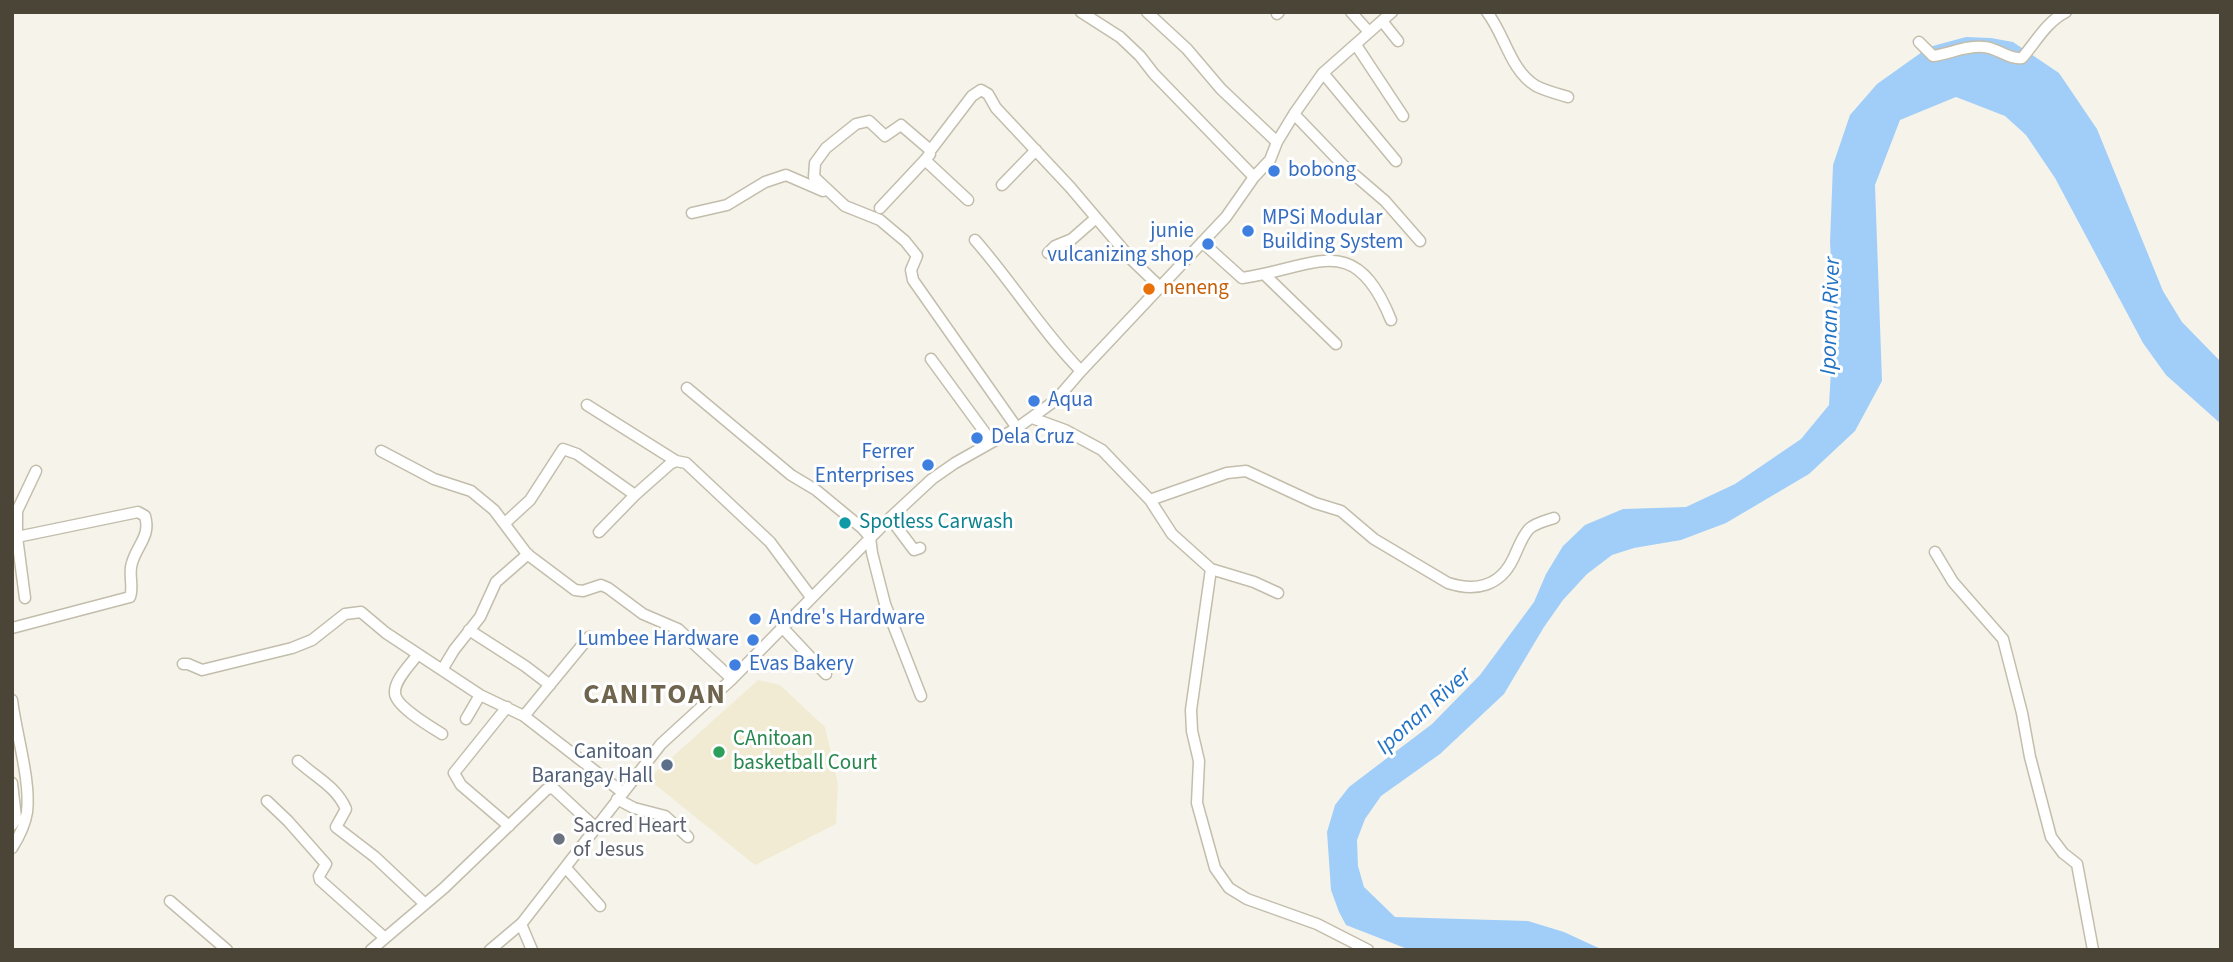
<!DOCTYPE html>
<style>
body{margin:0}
#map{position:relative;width:2233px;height:962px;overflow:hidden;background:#f6f4ea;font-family:"Source Sans 3",sans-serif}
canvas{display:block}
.frame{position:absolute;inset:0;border:14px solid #4b4537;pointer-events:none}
</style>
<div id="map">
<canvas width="2233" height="962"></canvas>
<div class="frame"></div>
</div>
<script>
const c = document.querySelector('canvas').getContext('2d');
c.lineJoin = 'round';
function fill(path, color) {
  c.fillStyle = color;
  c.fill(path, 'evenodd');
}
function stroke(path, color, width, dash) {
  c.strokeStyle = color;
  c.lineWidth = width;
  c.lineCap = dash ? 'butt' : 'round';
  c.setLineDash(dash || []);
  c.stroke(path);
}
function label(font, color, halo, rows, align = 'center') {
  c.font = font + ' "Source Sans 3",sans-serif';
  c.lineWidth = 6;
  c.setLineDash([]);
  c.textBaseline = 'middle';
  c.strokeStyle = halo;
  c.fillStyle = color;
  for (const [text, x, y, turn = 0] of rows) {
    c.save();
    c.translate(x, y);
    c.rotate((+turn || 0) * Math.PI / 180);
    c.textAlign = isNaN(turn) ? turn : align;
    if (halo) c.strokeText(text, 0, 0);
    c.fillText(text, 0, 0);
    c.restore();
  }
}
fill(new Path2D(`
 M758 680 780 685 825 727 838 784 836 824 755 865 648 779Z`), '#f1ebd3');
fill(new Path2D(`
 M1966 37 1991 38 2013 42 2059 73 2097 129 2163 291 2182 322 2221 362V424L2166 375 2143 343 2055 178 2026 135 2005 116 1956 97 1900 120 1875 185 1882 381 1855 431 1809 474 1726 523 1681 540 1634 548 1612 555 1587 574 1563 600 1544 627 1504 694 1440 754 1381 796 1365 819 1357 840 1358 866 1364 887 1395 917 1528 921 1564 932 1603 950H1410L1346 925 1339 912 1331 890 1327 832 1335 805 1349 787 1432 724 1480 675 1534 602 1546 574 1563 546 1585 525 1623 509 1686 507 1735 484 1801 439 1829 405 1834 318 1830 242 1833 165 1850 115 1877 84 1929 47Z`), '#a1cef8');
const minor = new Path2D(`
 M1081 12 1120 37 1140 56 1154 74 1254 177
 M1147 12 1187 49 1221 89 1277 142
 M1351 12 1369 32
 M1487 12C1505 35 1510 70 1536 86 1546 91 1558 94 1568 97
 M1277 14 1279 12
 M1382 21 1398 41
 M1919 42 1933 56C1950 54 1966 45 1984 47 1998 48 2009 60 2022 58 2036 42 2046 22 2066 12
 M1356 45 1403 116
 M1323 73 1396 161
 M1294 114 1343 165 1385 201 1420 241
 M930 151 972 96 981 90 988 94 996 108 1070 187 1132 260 1160 287
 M1002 185 1036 150
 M968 200 925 160 930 154 929 149 901 125 885 136 869 121 856 124 826 148 815 163 814 177 845 206 880 220 905 241 917 256 911 270 913 280 1017 428
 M880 208 925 160
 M692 213 727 205 765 182 786 175 823 191
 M975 240C1012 282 1041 330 1081 371
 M1202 242 1242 278C1315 268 1354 228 1391 320
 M1048 253 1055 246 1072 239 1096 218
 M1264 274 1336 344
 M931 359 991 441
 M687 388 791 475 816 490 862 528 870 537 872 553 885 604 921 696
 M587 405 676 461
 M1032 418 1065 430 1102 450 1150 500 1172 534 1211 569 1191 710 1192 731 1199 761 1197 803 1215 868 1229 888 1247 899 1317 924 1368 950
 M381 451 434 479 471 491 494 510 527 554 575 590 583 591 601 585 608 588 643 614 678 629 732 679
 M1150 500 1227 473 1246 471 1315 503 1341 511 1374 539 1448 583C1476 592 1500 586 1513 559 1518 549 1521 538 1529 529 1535 523 1545 521 1554 518
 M890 518 914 550 920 548
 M505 523 530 500 563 449 577 454 635 495 670 464 676 461 686 463 770 542 811 597
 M599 532 635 495
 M1935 552 1953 582 2003 639 2022 713 2030 757 2051 837 2063 853 2077 864 2093 950
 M1211 569 1254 582 1278 593
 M25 598 17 537V511L36 471
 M782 627 826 674
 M12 628 130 597C134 586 128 574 132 563 137 545 151 536 145 516L138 512 17 537
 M469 630 525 666 550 685
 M418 654C411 664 394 680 395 693 395 706 431 727 442 734
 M183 664H188L202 670 292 648 312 640 345 614 361 612 386 633 480 695 524 716 622 792
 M442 670 454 650 480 617 496 582 528 554
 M12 700C16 733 31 781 27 812 25 825 19 837 12 848
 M507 707 454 773 461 785 509 826
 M524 716 589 637
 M466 719 480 695
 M298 761C315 777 336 786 346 809L336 827 375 857 425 904
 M12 783 16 818 12 825
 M617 799 634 808 665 816 688 837
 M267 801 288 821 326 864 319 876 320 880 385 938
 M566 868 600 906
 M170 901 227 950
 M521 924 532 950
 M371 950 444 888 547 789 553 788 596 828
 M490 950 522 923 661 744 732 679 890 518 932 479 955 463 1017 428 1056 400 1081 371 1226 217 1254 177 1270 160 1277 142 1294 114 1323 73 1392 12`);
stroke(minor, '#c3bdab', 13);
stroke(minor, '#fff', 10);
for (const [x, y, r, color] of [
 [1274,171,7,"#3f7fe0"],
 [1248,231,7,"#3f7fe0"],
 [1208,244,7,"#3f7fe0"],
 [1149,289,7,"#e8710a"],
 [1034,401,7,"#3f7fe0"],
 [977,438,7,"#3f7fe0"],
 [928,465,7,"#3f7fe0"],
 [845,523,7,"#0f9aa8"],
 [755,619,7,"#3f7fe0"],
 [753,640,7,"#3f7fe0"],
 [735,665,7,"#3f7fe0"],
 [719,752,7,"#2e9e5b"],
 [667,765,7,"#5c6f8a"],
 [559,839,7,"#6b7280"]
]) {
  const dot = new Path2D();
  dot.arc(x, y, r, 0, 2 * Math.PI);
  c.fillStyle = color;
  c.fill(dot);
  stroke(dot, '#fff', 2.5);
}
label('21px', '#366cbe', '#fff', [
 ["bobong",1288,171],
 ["MPSi Modular",1262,219],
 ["Building System",1262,243],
 ["junie",1194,232,"right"],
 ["vulcanizing shop",1194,256,"right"],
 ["Aqua",1048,401],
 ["Dela Cruz",991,438],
 ["Ferrer",914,453,"right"],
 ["Enterprises",914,477,"right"],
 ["Andre's Hardware",769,619],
 ["Lumbee Hardware",739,640,"right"],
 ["Evas Bakery",749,665]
], 'left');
label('21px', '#c56008', '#fff', [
 ["neneng",1163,289]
], 'left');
label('21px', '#0d838f', '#fff', [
 ["Spotless Carwash",859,523]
], 'left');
label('21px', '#27864d', '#fff', [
 ["CAnitoan",733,740],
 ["basketball Court",733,764]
], 'left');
label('21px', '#4e5e75', '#fff', [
 ["Canitoan",653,753],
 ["Barangay Hall",653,777]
], 'right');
label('21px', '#5b616d', '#fff', [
 ["Sacred Heart",573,827],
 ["of Jesus",573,851]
], 'left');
label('italic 23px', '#2373c4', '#fff', [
 ["Iponan River",1832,316,-88],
 ["Iponan River",1425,712,-42]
]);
c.letterSpacing = '2px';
label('bold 28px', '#6f644d', '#fff', [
 ["CANITOAN",655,697]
]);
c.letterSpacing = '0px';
</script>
